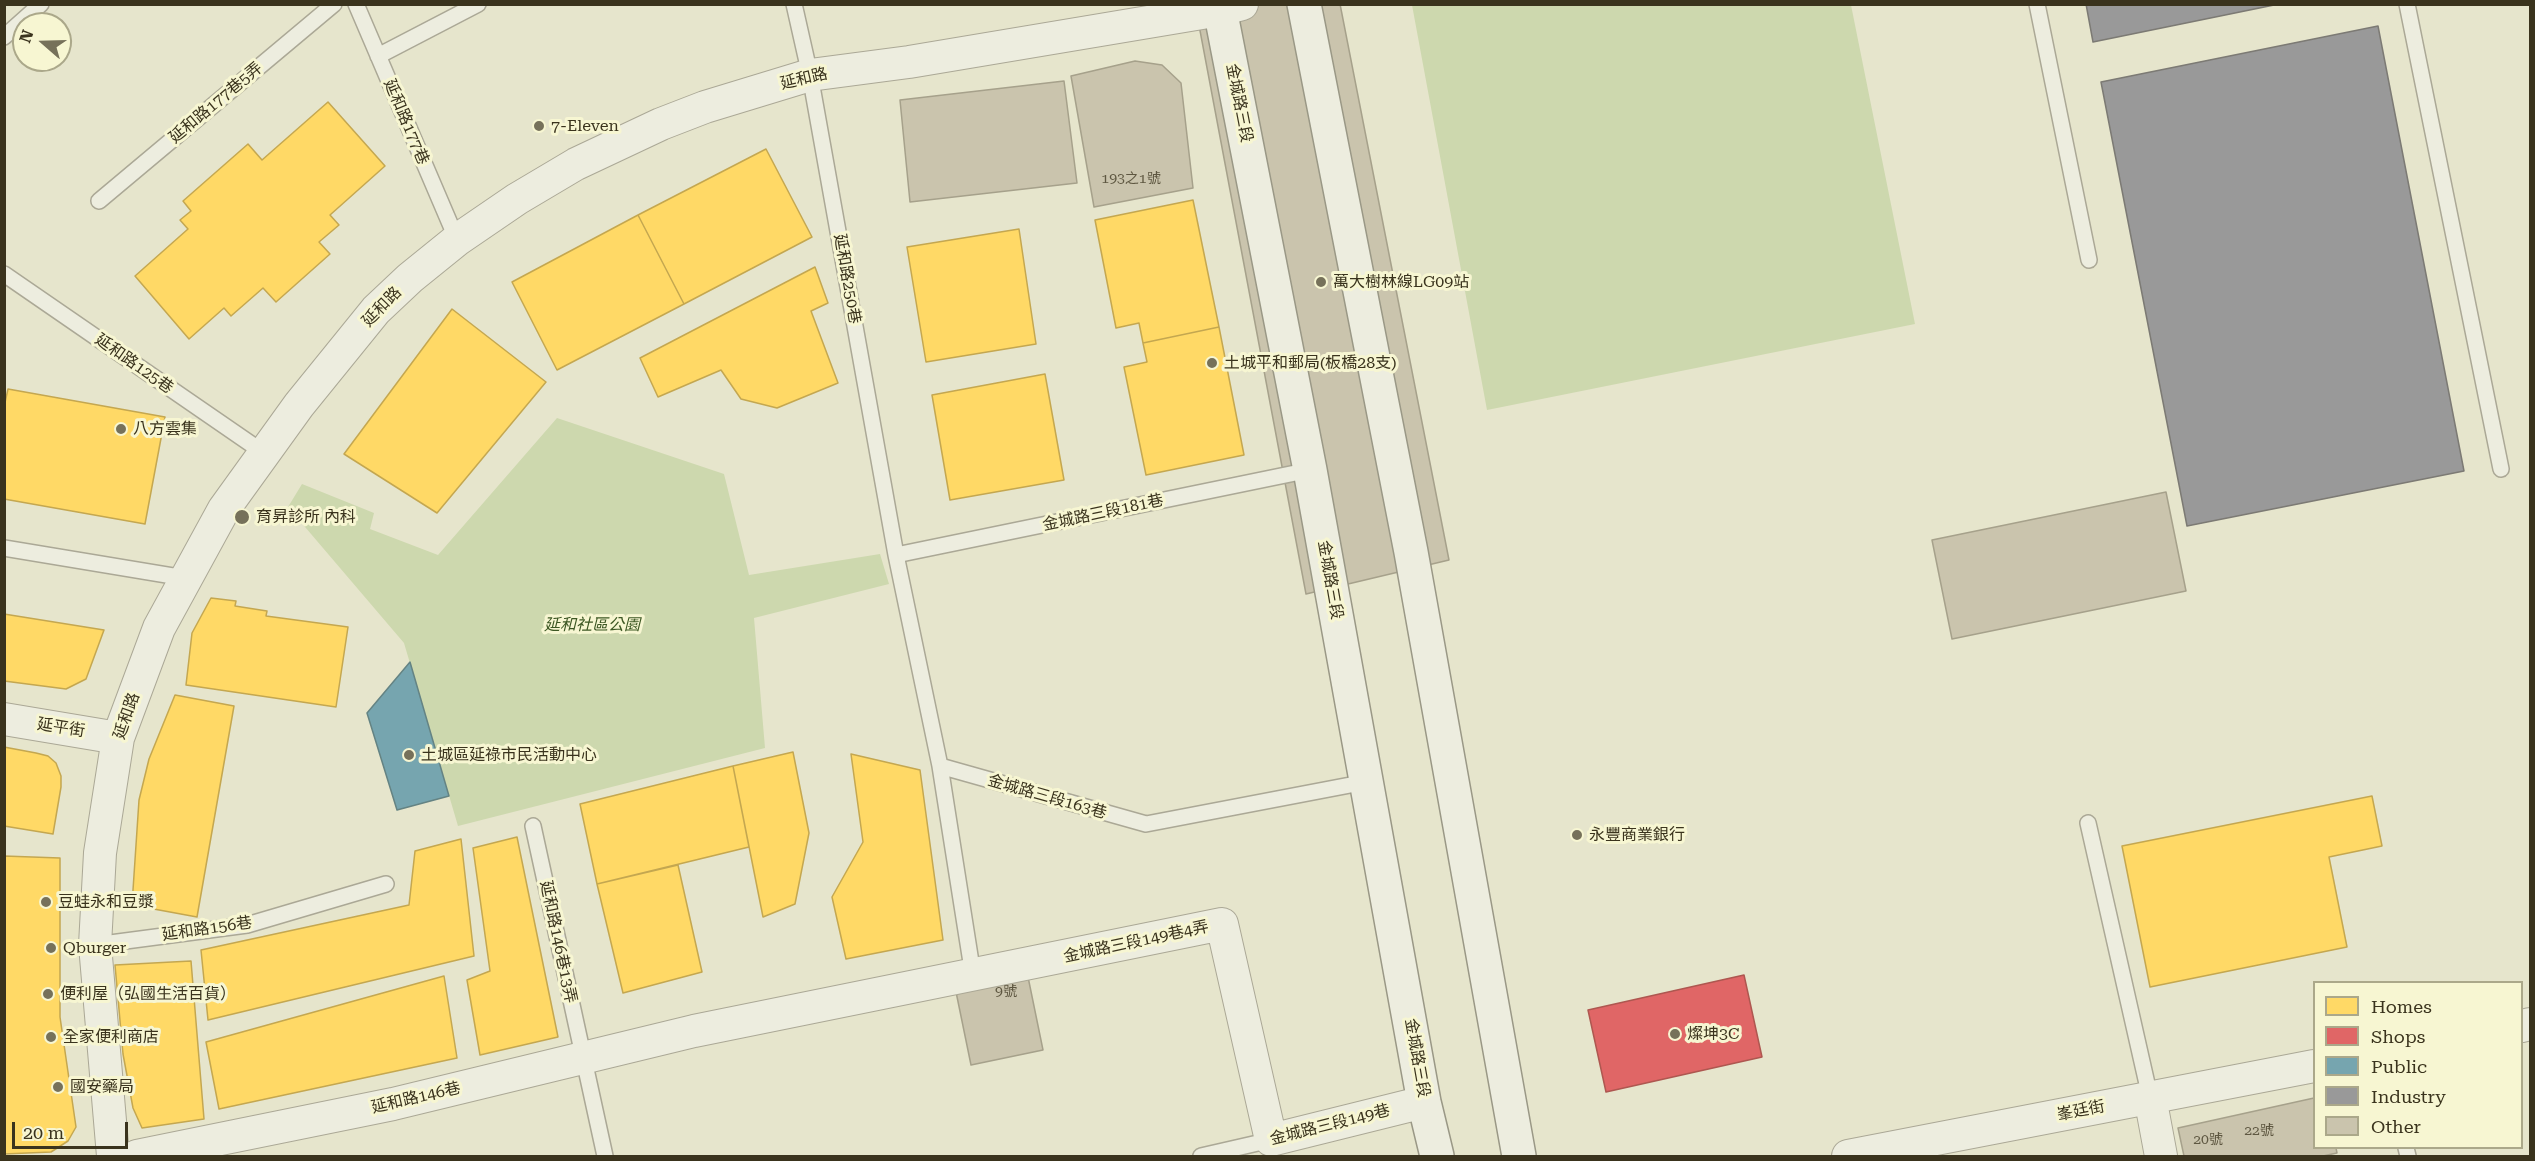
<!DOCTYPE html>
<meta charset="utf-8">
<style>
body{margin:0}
#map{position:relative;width:2535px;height:1161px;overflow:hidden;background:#e6e5cc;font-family:"Roboto Serif",serif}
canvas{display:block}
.frame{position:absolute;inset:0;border:6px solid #3a331d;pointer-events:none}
.legend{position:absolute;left:2313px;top:981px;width:210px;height:168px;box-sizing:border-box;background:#f7f6d2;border:2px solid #aba88a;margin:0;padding:8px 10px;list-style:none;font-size:18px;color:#3a331d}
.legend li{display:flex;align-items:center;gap:12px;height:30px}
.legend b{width:30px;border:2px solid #aba88a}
.north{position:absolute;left:12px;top:12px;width:60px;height:60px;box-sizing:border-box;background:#f7f6d2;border:2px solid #aba88a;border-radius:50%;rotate:290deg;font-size:16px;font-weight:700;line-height:24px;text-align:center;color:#3a331d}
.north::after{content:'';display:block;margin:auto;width:21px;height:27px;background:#76715a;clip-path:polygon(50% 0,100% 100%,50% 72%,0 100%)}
.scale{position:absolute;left:12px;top:1122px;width:116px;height:27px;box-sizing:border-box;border:3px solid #3a331d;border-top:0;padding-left:8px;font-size:18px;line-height:21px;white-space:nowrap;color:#3a331d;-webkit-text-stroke:4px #f7f6d2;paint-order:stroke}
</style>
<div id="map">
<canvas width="2535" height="1161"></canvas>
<div class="frame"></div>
<ul class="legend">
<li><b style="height:16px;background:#ffd966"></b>Homes</li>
<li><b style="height:16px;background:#e06666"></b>Shops</li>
<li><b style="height:16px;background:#76a5af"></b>Public</li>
<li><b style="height:16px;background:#999"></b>Industry</li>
<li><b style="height:16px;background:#cac4ad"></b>Other</li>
</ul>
<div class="north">N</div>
<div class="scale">20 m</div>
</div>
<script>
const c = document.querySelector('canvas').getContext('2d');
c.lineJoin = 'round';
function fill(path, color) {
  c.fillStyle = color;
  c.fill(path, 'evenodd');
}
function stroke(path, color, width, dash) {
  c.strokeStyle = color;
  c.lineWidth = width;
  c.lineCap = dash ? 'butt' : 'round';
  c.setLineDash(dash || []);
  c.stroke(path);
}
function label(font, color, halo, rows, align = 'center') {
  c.font = font + ' "Roboto Serif","Noto Sans TC",serif';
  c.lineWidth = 6;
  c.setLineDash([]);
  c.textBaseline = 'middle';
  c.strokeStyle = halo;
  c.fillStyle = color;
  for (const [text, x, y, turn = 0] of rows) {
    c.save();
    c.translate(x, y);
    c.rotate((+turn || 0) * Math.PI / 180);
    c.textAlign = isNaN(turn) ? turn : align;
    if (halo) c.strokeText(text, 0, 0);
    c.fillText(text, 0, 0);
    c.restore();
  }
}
fill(new Path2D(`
 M1412 5H1851L1915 324 1487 410Z
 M557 418 724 474 749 575 880 554 889 584 754 618 765 748 458 826 404 643 288 507 302 484 374 513 370 529 438 555Z`), '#cdd8ae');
const homes = new Path2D(`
 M328 102 385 166 330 215 339 225 319 242 330 254 276 302 263 288 231 316 224 308 189 339 135 276 188 229 180 220 191 211 183 201 248 144 262 160Z
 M766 149 812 237 684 304 638 215Z
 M1193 200 1219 327 1143 343 1139 323 1116 328 1095 220Z
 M638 215 684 304 557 370 512 282Z
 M1019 229 1036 344 926 362 907 247Z
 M815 267 828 303 811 311 838 383 777 408 741 399 721 370 658 397 640 358Z
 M452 309 546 382 437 513 344 454Z
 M1219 327 1244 455 1146 475 1124 367 1147 362 1143 343Z
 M1045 374 1064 480 950 500 932 395Z
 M8 389 165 417 145 524 4 499V407Z
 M211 598 236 601 235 606 267 611 266 616 348 627 336 707 186 685 192 633Z
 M4 614 104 630 86 679 66 689 4 681Z
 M175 695 234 706 197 917 132 905 139 800 149 759Z
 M4 747 36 753 48 756 56 763 61 776V787L53 834 4 826Z
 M793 752 809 833 795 904 763 917 733 766Z
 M851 754 920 770 943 940 846 959 832 897 863 842Z
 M733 766 749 847 597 884 580 804Z
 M2372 796 2382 846 2329 857 2347 947 2150 987 2122 846Z
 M517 837 558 1037 480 1055 467 980 490 971 473 848Z
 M461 839 474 956 208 1020 201 950 409 905 415 851Z
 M4 856 60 858V1017L76 1127 68 1141 51 1152 4 1154Z
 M678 865 702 972 623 993 597 884Z
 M191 961 204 1119 142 1128 133 1108 123 1054 115 965Z
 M444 976 457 1058 219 1109 206 1042Z`);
fill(homes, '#ffd966');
stroke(homes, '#c4a750', 1.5);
const shops = new Path2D(`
 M1744 975 1762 1057 1606 1092 1588 1010Z`);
fill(shops, '#e06666');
stroke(shops, '#ae5750', 1.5);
const public = new Path2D(`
 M410 662 449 796 397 810 367 713Z`);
fill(public, '#76a5af');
stroke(public, '#648383', 1.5);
const industry = new Path2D(`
 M2086 4H2279L2093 42Z
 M2378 26 2464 471 2187 526 2101 82Z`);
fill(industry, '#999');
stroke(industry, '#7c7a74', 1.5);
const building = new Path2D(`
 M1195 4H1340L1449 560 1306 594Z
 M1135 61 1162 65 1181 83 1193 188 1094 207 1071 76Z
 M1064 81 1077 183 910 202 900 100Z
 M2166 492 2186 591 1952 639 1932 540Z
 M1027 972 1043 1050 971 1065 955 987Z
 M2314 1098V1148H2336L2337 1153 2323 1156H2184L2178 1128Z`);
fill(building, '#cac4ad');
stroke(building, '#a6a18b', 1.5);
const lane = new Path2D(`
 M356 4 457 240
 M794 4 810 75 896 555 940 766 1146 824 1366 782
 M2037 4 2089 260
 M2407 4 2501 469
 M4 37 41 4
 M378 56 478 4
 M99 201 334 4
 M4 274 264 453
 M4 548 185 578
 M896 555 1310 470
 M940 766 973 975
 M2088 823 2150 1097
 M533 826 605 1156
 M95 945 247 925 386 884
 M2406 1148 2408 1156
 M1201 1156 1271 1140`);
const street = new Path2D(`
 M4 719 118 738
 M2522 1026 2530 1024
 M2150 1097 2161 1156
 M113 1156 95 945 100 853 118 738 159 628 224 509 299 405 376 310 410 278 457 240 517 199 576 164 661 124 705 107 810 75 909 62 1220 10 1242 4
 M137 1156 393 1104 694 1031 1222 924 1271 1140 1424 1102
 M1848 1156 2314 1066`);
const secondary = new Path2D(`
 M1219 4 1310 470 1424 1102 1437 1156
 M1304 4 1411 552 1519 1156`);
stroke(lane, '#aba896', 18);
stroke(street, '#aba896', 34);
stroke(secondary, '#9a9886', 36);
stroke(lane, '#ededdf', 15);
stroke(street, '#ededdf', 32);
stroke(secondary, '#ededdf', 33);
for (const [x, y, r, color] of [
 [539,126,6,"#76715a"],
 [1321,282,6,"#76715a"],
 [1212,363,6,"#76715a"],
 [121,429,6,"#76715a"],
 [242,517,8,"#76715a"],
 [409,755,6,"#76715a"],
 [1577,835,6,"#76715a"],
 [46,902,6,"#76715a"],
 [51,948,6,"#76715a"],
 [48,994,6,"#76715a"],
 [1675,1034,6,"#76715a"],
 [51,1037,6,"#76715a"],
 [58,1087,6,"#76715a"]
]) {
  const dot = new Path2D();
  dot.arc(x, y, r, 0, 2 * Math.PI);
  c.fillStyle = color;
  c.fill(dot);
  stroke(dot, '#f7f6d2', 2);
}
label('14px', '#5e5741', null, [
 ["193之1號",1131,179],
 ["9號",1006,992],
 ["22號",2259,1131],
 ["20號",2208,1140]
]);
label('16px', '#3a331d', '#f7f6d2', [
 ["延和路",804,79,-13],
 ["延和路177巷5弄",216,103,-40],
 ["金城路三段",1239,103,79],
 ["延和路177巷",406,122,67],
 ["延和路250巷",847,279,80],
 ["延和路",382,307,-46],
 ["延和路125巷",134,364,35],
 ["金城路三段181巷",1103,513,-12],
 ["金城路三段",1330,580,80],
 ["延和路",127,716,-71],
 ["延平街",61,728,9],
 ["金城路三段163巷",1047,797,16],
 ["延和路156巷",207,929,-8],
 ["延和路146巷13弄",558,942,78],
 ["金城路三段149巷4弄",1136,942,-12],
 ["金城路三段",1417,1058,80],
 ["延和路146巷",416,1098,-13],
 ["峯廷街",2081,1111,-11],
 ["金城路三段149巷",1330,1125,-14]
]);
label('16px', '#3a331d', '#f7f6d2', [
 ["7-Eleven",551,126],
 ["萬大樹林線LG09站",1333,282],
 ["土城平和郵局(板橋28支)",1224,363],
 ["八方雲集",133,429],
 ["育昇診所 內科",256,517],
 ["土城區延祿市民活動中心",421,755],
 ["永豐商業銀行",1589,835],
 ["豆蛙永和豆漿",58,902],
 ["Qburger",63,948],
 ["便利屋（弘國生活百貨）",60,994],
 ["燦坤3C",1687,1034],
 ["全家便利商店",63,1037],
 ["國安藥局",70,1087]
], 'left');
label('italic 16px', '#3c5723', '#f7f6d2', [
 ["延和社區公園",592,625]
]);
</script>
